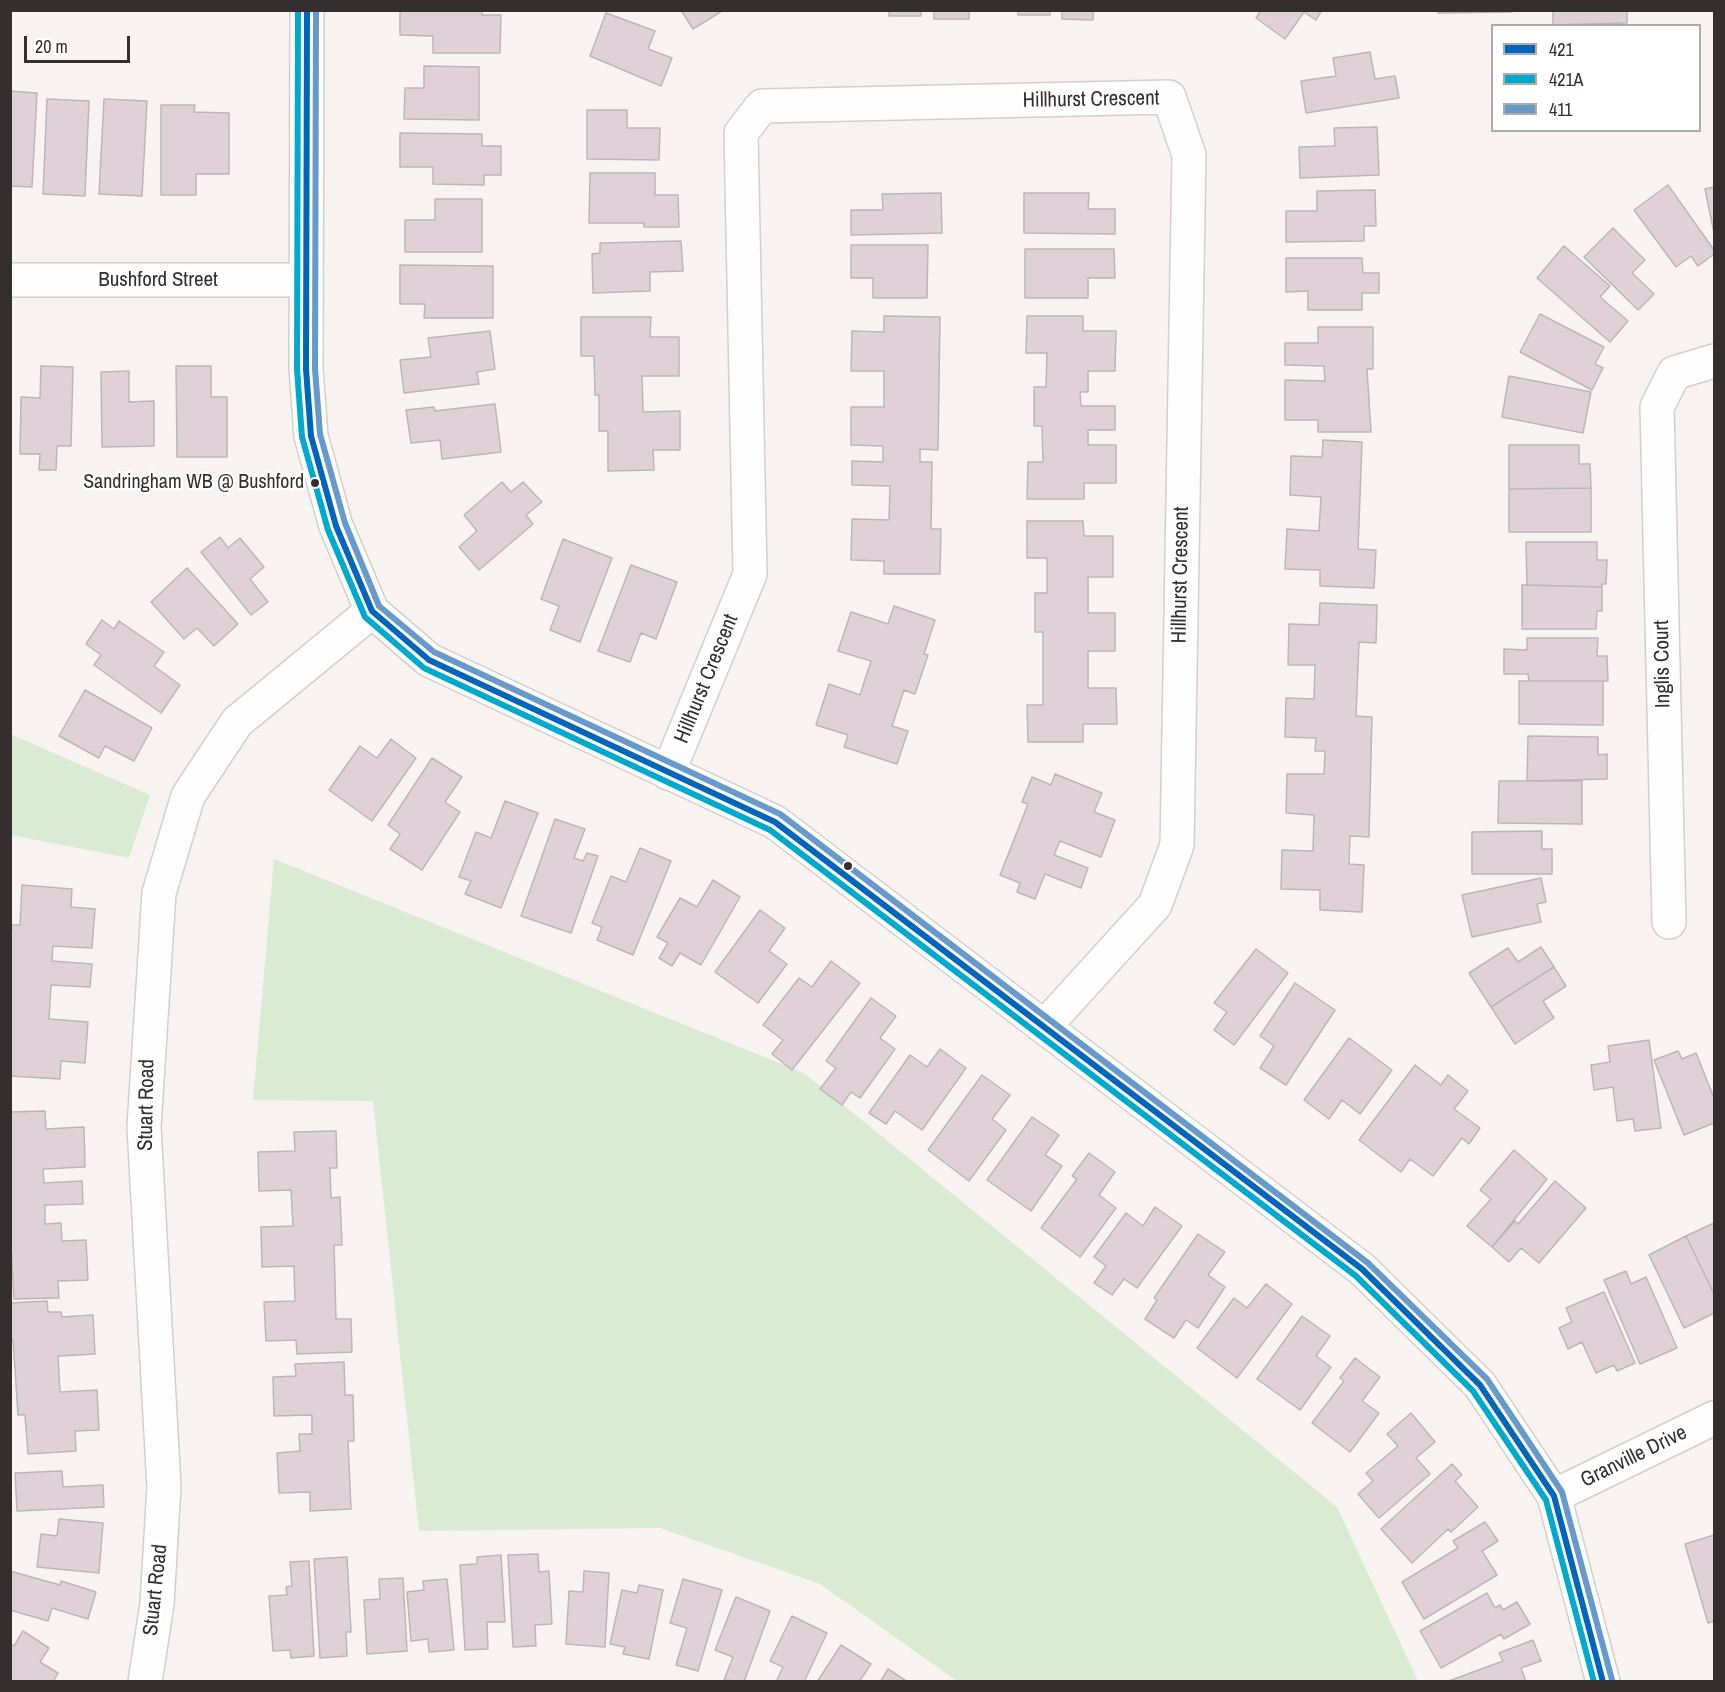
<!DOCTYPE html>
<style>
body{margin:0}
#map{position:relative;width:1725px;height:1692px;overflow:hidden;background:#f8f2f0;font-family:"Archivo Narrow",sans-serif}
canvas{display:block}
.frame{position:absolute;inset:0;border:12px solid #342f2e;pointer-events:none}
.legend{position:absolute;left:1491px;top:24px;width:210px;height:108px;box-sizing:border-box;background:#fff;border:2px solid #aeacab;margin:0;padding:8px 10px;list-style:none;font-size:18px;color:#342f2e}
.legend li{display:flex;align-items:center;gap:12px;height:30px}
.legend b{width:30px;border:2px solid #aeacab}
.scale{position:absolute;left:24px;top:36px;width:106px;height:27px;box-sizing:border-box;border:3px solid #342f2e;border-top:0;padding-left:8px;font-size:18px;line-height:21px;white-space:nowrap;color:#342f2e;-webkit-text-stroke:4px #fff;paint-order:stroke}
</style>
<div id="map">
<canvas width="1725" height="1692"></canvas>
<div class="frame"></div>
<ul class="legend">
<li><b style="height:8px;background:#0065bd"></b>421</li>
<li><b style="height:8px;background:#00a9ce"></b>421A</li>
<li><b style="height:8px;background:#69c"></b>411</li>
</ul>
<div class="scale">20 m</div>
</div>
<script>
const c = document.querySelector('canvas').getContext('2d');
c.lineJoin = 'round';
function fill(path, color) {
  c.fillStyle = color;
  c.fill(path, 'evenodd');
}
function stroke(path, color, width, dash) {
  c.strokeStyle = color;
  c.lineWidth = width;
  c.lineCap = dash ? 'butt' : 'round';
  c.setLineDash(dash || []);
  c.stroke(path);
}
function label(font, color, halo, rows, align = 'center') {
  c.font = font + ' "Archivo Narrow",sans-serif';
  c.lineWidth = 4.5;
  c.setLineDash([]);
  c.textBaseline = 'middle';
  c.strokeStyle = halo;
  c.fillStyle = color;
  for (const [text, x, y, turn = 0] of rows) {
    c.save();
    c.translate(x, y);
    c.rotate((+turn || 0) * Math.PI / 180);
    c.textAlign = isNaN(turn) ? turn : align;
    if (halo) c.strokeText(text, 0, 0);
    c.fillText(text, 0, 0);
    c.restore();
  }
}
fill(new Path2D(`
 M10 734 150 795 129 858 11 835Z
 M274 859 804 1073 1337 1507 1418 1681H957L820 1584 660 1528 419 1531 373 1101 253 1100Z`), '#d9ebd1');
const building = new Path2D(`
 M400 10H482V15H501L500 53H433V36L400 35Z
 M681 10H722V11L693 29Z
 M889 10H921V16H889Z
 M934 10H969V19H934Z
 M1018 10H1050V15H1018Z
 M1062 10H1093V20L1062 19Z
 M1261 10H1322L1316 20 1304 12 1285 39 1256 18Z
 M1438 10H1512V12L1438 13Z
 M1553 10H1627V23L1553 25Z
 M606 13 655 31 648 49 672 58 661 86 590 56Z
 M1370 52 1375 79 1395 76 1399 98 1306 113 1301 81 1336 76 1333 58Z
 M424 66 479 67V120L404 119 405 88H424Z
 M10 91 37 93 32 187 11 186V197Z
 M47 99 89 101 85 196 43 194Z
 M104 99 147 101 142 196 99 194Z
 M161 105H195L194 112 229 113V174H196V195H161Z
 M587 110H627V128H660L659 160 587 159Z
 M1377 127 1379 175 1300 178 1299 147 1335 146 1334 128Z
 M400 133 482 134V146H501V175H484V185L433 184V167H400Z
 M590 173H655V195H678L679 227H644V223H589Z
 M1668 185 1714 250V254L1698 266 1691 256 1676 267 1634 210Z
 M1714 187V233L1705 189Z
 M1375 190 1376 226H1364V241L1286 242V211H1317V191Z
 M941 193 942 233 851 235V210H883L882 194Z
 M1024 193H1089L1088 209H1115V234L1024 233Z
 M435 199H482V252H405V220H435Z
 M1613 228 1645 260 1632 273 1654 294 1638 310 1584 257Z
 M681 241 683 271 650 272V291L593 293 592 254 600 253V243Z
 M851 245H928L927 298H873V278H851Z
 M1564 246 1610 286 1600 297 1628 321 1610 342 1537 278Z
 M1025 249H1114L1115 278H1088V298H1025Z
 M1286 258H1362L1363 273H1379V293H1362V310H1308V291L1286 292Z
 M400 265 493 266V318H424L425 304H400Z
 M1540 314 1604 347 1595 364 1603 368 1592 390 1520 352Z
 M884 316 940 317 938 450 920 449V462H932L931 529H941L940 574H884V561L851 560 852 519 889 520 890 486 852 485V461L883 462V446L851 445V407H884V371H851L852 331 884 332Z
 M1027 316H1083V331H1116L1115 371H1088V392H1080L1081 406H1115V430H1088V445H1116V483H1084V499H1027L1028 462H1043L1042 426H1034V387H1046L1047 353H1026Z
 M581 317H651L650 337H679V376H642L643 412 680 411V450H653L654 470 608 471V431H599V395H595L594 356H581Z
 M1318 327H1373V369H1367L1371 432H1318V420H1285V380L1325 381 1324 366 1285 365V343H1318Z
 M490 331 495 369 477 372 479 384 404 393 400 360 431 357 428 338Z
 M41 366 73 367 71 446H57L56 470H39L40 454H20L21 397 40 398Z
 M176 366H211V397H227V457H177Z
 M129 371V402L154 401V446L102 447 101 372Z
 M1509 376 1591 392 1583 433 1502 417Z
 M495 404 501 452 442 459 440 440 411 443 406 410 434 407 435 411Z
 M1323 440 1362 442 1358 549 1376 550 1374 588 1320 586V570L1285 569 1287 529 1319 531 1321 497 1290 495 1291 456 1322 457Z
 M1509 445H1579V464H1590L1591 488 1509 489Z
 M502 482 511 492 523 482 542 502 526 515 533 524 479 570 459 547 477 531 464 515Z
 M1591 488V532H1509V489Z
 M1027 521H1083L1084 536H1113V577H1088V613H1115V651H1088V688H1116L1117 724H1083V742H1028L1027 705H1043V632H1035V593H1047V558H1027Z
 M220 537 228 548 240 538 264 567 250 579 268 602 251 615 201 552Z
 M563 539 612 558 580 642 550 630 559 606 541 599Z
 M1526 542H1597V560H1607L1606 584H1602V587L1527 585Z
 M631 565 677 582 656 639 641 633 630 662 598 651Z
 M187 568 238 624 214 646 197 628 184 639 151 602Z
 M1522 585 1602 587V611H1597L1596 629H1522Z
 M1320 603 1377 605 1376 643 1359 642 1356 716 1372 717 1369 837 1350 836 1349 864 1364 865 1362 912 1320 910V890L1281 889 1282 850 1313 851 1314 815 1286 813 1287 774H1324L1325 751H1315L1316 738 1285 737 1286 698 1314 699 1315 665H1288L1289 624 1319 625Z
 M894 606 935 620 924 654 928 655 915 694 904 690 892 726 908 731 897 764 844 747 848 735 816 725 829 684 860 695 871 661 838 651 851 612 888 624Z
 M102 620 114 629 119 621 164 652 154 666 180 685 161 713 94 665 101 655 86 644Z
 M1527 638H1598L1597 656H1607L1608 681H1529L1528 674H1504V649L1527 650Z
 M1519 681H1603V725L1519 724Z
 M85 690 152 728 134 761 105 746 99 758 59 736Z
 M1528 736 1598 737V755L1607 754V779L1527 781Z
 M391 739 416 758 372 821 329 790 360 746 377 758Z
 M432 758 462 777 445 802 460 812 422 870 390 849 400 834 388 825Z
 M1055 774 1102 793 1094 812 1115 820 1101 857 1060 841 1054 855 1088 868 1081 888 1045 874 1035 899 1017 892 1020 883 1000 875 1028 804 1022 802 1032 777 1051 785Z
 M1499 781H1582V824L1498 823Z
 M505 801 538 813 501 908 465 894 471 881 459 877 476 832 491 838Z
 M555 819 585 829 574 858 583 861 587 853 598 856 571 933 521 916Z
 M1542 831V849H1552V874H1472V832Z
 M640 848 671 861 633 955 597 940 602 927 592 923 611 876 626 882Z
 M1541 878 1546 902 1537 904 1541 922 1472 937 1462 895Z
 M713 880 740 897 701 965 680 953 672 966 659 958 668 943 657 937 680 898 697 907Z
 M22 885 72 889 71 907 95 909 92 948 53 946 52 961 92 964 90 987 51 985 49 1019 88 1022 85 1063 61 1061 60 1079 10 1076V944L12 925H20Z
 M760 910 785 928 769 951 787 964 758 1003 715 972Z
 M1541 947 1554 967 1491 1007 1469 973 1508 948 1518 962Z
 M1256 949 1288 973 1234 1045 1214 1030 1227 1012 1214 1003Z
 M831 961 860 983 792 1070 772 1054 783 1040 763 1025 799 978 812 987Z
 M1554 967 1566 986 1543 1001 1554 1018 1515 1044 1491 1007Z
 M1295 983 1335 1010 1286 1085 1260 1068 1274 1046 1260 1036Z
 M871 998 896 1016 880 1038 895 1049 860 1098 851 1092 842 1105 820 1089 836 1068 826 1061Z
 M1349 1038 1392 1070 1360 1114 1342 1100 1329 1119 1304 1100Z
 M1649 1040 1661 1128 1635 1131 1633 1119 1617 1121 1613 1087 1594 1090 1591 1065 1610 1062 1608 1046Z
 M940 1049 966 1068 922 1130 895 1111 886 1124 869 1113 910 1055 927 1067Z
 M1678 1051 1682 1059 1696 1053 1714 1098V1123L1684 1135 1654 1060Z
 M1415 1065 1441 1085 1448 1075 1468 1091 1454 1109 1480 1128 1469 1144 1462 1138 1433 1176 1410 1159 1401 1172 1359 1140Z
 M982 1075 1010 1095 992 1119 1006 1130 969 1181 928 1150Z
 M45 1111 46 1129 84 1127 85 1167 43 1169 44 1183 82 1181 83 1204 45 1205V1224L61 1223 62 1241 86 1240 88 1280 58 1281 59 1298 14 1299 10 1228V1112Z
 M1032 1117 1059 1135 1045 1155 1062 1166 1031 1211 987 1180Z
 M336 1131 337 1168H330L331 1198 340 1197 342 1245H334L336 1319H351L352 1352 297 1354 296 1340 266 1341 264 1302 295 1301 294 1266 262 1267 261 1227 293 1226 291 1190 259 1191 258 1152 295 1151 294 1132Z
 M1514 1150 1547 1179 1492 1247 1467 1226 1491 1199 1480 1190Z
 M1089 1153 1115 1172 1099 1195 1116 1208 1080 1257 1041 1228 1077 1179 1072 1176Z
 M1555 1181 1586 1208 1539 1263 1521 1248 1509 1262 1492 1247 1515 1221 1518 1224Z
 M1155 1207 1182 1226 1137 1288 1124 1279 1112 1295 1094 1283 1106 1266 1094 1257 1126 1213 1143 1226Z
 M1714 1223V1294L1686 1236Z
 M1198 1234 1225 1252 1208 1275 1225 1287 1198 1328 1186 1320 1174 1338 1145 1319 1157 1300 1154 1298Z
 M1686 1236 1714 1294V1313L1684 1328 1649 1255Z
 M1626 1271 1631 1284 1646 1277 1677 1348 1640 1364 1604 1280Z
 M1266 1284 1292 1304 1237 1378 1197 1348 1234 1298 1247 1308Z
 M1604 1292 1635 1363 1617 1371 1614 1365 1596 1373 1582 1342 1568 1349 1559 1328 1572 1322 1566 1308Z
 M47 1301 48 1312H61L62 1317 93 1315 95 1354 58 1356 60 1392 97 1390 99 1430 75 1431 76 1451 28 1454 25 1415H18L13 1339H10V1303Z
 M1302 1316 1330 1336 1316 1356 1331 1367 1300 1410 1257 1379Z
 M1355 1358 1380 1377 1362 1401 1379 1413 1350 1452 1312 1423 1344 1381 1340 1378Z
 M344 1362 345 1395H353L354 1441H348L351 1509 310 1511V1492L279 1493 277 1453 300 1451 299 1434H312V1415L274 1416 273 1377 296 1376 295 1364Z
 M1411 1413 1435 1442 1416 1458 1430 1474 1379 1518 1358 1494 1373 1481 1366 1473 1398 1446 1387 1434Z
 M1452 1464 1462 1475 1455 1481 1478 1507 1451 1532 1448 1529 1412 1563 1381 1529Z
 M62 1471 63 1487 103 1485 104 1507 17 1511 15 1473Z
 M59 1519 103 1523 99 1573 37 1567 41 1534 57 1536Z
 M1485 1522 1498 1541 1482 1551 1497 1575 1424 1619 1402 1582 1458 1548 1453 1541Z
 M1714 1535V1621L1708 1623 1685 1544Z
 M538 1554 539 1572 549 1571 552 1624 535 1625 536 1646 513 1647 508 1555Z
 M501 1555 505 1622H487L488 1649 465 1650 460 1565 477 1564V1557Z
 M347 1557 351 1632H346L347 1656 320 1658 314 1559Z
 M309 1561 314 1656 291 1658 290 1650 273 1651 269 1596 287 1595 286 1587 292 1586 290 1562Z
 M10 1571 60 1585 61 1581 96 1592 88 1619 52 1608 48 1621 10 1610Z
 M584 1571 609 1573 605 1647 566 1644 569 1591 583 1592Z
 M403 1578 407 1651 367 1654 364 1600 380 1599 379 1579Z
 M447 1579 454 1650 429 1652 428 1639 411 1641 407 1592 424 1590 423 1581Z
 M683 1579 722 1590 698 1671 676 1665 687 1628 670 1623Z
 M639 1585 663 1590 649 1659 623 1654 625 1647 610 1644 622 1590 637 1593Z
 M1487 1593 1495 1608 1500 1605 1503 1610 1517 1602 1530 1624 1504 1639 1501 1634 1441 1668 1420 1631Z
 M736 1597 770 1611 744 1682 724 1680 733 1657 715 1650Z
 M792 1616 827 1633 804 1682H776L783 1667 770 1661Z
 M23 1631 49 1648 40 1662 58 1673 53 1682 10 1681V1644L14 1646Z
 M1533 1640 1541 1661 1521 1668 1526 1682H1446L1503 1661 1499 1653Z
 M841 1645 871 1664 859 1682H817Z
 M888 1669 908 1682H880Z`);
fill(building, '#e0d1d8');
stroke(building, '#bcb7b7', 1.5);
const street = new Path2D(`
 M307 10 306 369 311 436 336 526 372 611 429 660 775 822 1362 1269 1480 1385 1554 1496 1603 1682
 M10 280H305
 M668 773 750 574 741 133 762 106 1169 97 1189 155 1177 845 1155 905 1045 1026
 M1669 922 1657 407 1674 373 1714 361
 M1554 1496 1714 1418
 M145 1682 157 1604 164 1487 144 1127 159 893 188 796 237 722 372 611`);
stroke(street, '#d3cfcd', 36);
stroke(street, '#fefdfd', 33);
stroke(new Path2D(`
 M307 10 306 369 311 436 336 526 372 611 429 660 775 822 1362 1269 1480 1385 1554 1496 1603 1682`), '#0065bd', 6);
stroke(new Path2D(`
 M298 10 297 369 302 437 328 530 365 617 424 668 770 830 1356 1276 1473 1391 1546 1500 1594 1682`), '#00a9ce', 6);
stroke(new Path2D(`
 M316 10 315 369 320 434 345 523 379 606 434 652 780 814 1368 1263 1487 1379 1562 1492 1612 1680`), '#69c', 6);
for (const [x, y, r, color] of [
 [315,483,5,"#342f2e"],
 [848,866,5,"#342f2e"]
]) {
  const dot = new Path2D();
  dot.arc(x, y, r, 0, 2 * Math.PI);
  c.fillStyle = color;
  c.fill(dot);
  stroke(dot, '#fff', 2);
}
label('20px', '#342f2e', '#fff', [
 ["Sandringham WB @ Bushford",304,483]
], 'right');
label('21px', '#342f2e', '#fff', [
 ["Hillhurst Crescent",1091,100,-1],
 ["Bushford Street",158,280],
 ["Hillhurst Crescent",1181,575,-89],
 ["Inglis Court",1663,664,-91],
 ["Hillhurst Crescent",707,679,-68],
 ["Stuart Road",147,1105,-89],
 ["Granville Drive",1634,1457,-26],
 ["Stuart Road",156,1590,-84]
]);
</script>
